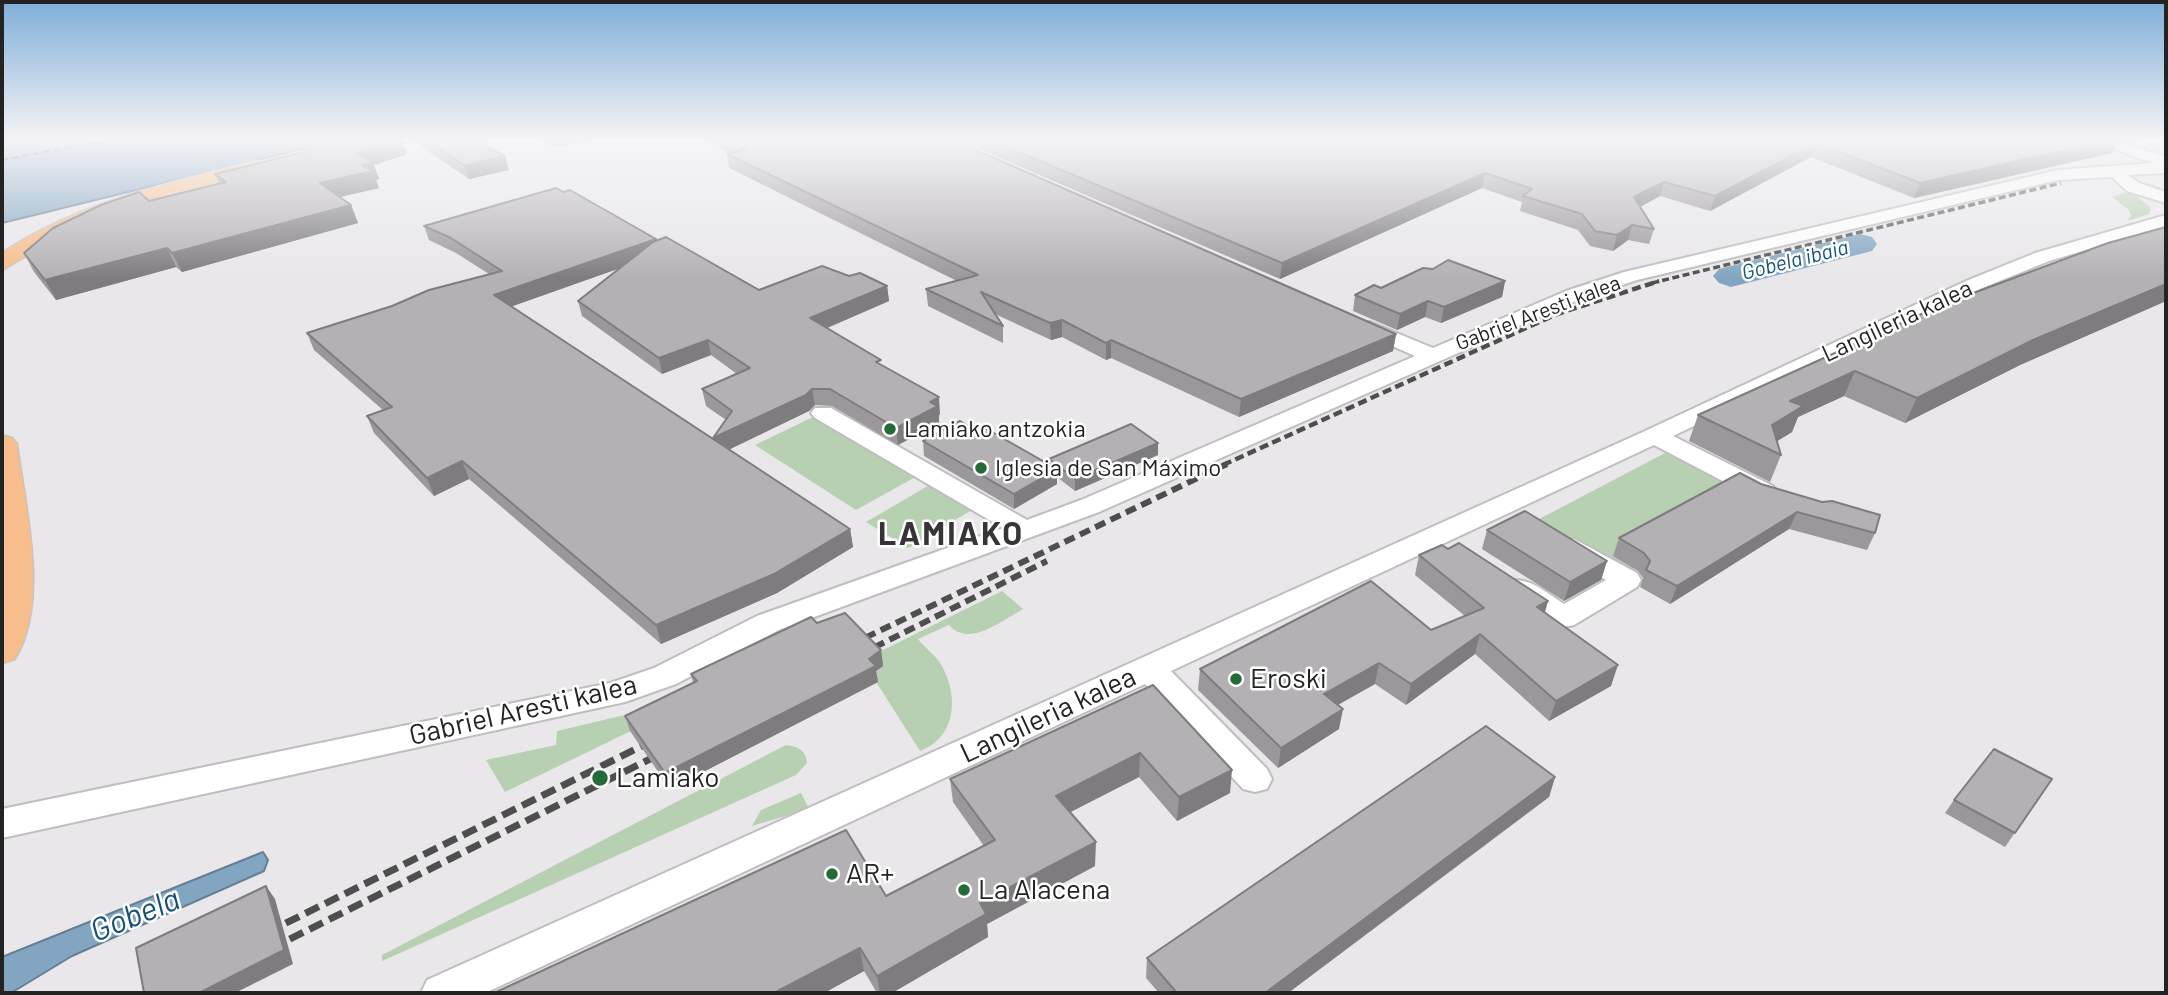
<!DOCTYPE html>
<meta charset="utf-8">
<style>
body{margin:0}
#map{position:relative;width:2168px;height:995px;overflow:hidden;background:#e9e7ea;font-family:Barlow,sans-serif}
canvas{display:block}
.frame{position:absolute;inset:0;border:4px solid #242324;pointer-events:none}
</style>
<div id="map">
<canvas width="2168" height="995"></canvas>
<div class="frame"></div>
</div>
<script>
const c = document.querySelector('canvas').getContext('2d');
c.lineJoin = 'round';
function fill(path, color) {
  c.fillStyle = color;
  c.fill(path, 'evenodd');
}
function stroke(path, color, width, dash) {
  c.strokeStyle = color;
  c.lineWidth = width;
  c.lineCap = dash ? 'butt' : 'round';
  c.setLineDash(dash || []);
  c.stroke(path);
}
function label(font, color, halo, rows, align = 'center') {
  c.font = font + ' Barlow,sans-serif';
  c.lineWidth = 5;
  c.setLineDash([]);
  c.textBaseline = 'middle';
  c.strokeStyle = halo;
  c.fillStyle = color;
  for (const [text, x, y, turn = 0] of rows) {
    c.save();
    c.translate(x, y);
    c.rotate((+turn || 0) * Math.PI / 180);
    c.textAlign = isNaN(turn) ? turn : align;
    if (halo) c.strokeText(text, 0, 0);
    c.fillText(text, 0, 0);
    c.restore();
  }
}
fill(new Path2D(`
 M2124 193 2134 194 2151 208 2149 214 2127 221 2131 216 2129 210 2112 197Z
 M817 415 919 475 856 510 755 445Z
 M1686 442 1771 486 1611 582 1524 527Z
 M933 483 975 508 908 548 866 522Z
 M1002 591 1023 609C1001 621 969 648 949 625L918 639C925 648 938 657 943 668 959 699 955 738 920 751L871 674 873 655Z
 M701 697 505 792 486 760 556 745 557 731Z
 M786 745C799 747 805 749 807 763L796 775 382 961V955Z
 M801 793 809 809 752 826 761 810Z`), '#b6d0b1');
const water = new Path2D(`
 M2 139H344L2 223Z
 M263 852 268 860 264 871 72 956 11 993H2V957Z`);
fill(water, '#82a6c2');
stroke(water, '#667f93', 2);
fill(new Path2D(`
 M1860 234 1872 237 1877 244 1872 251 1731 287 1719 283 1713 276 1719 269Z`), '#82a6c2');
stroke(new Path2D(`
 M2 160 113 139`), '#155177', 2, [6, 4.5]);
const minor = new Path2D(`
 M2087 139H2112L2166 157V173L2128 175 2139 183 2166 192V203L2127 191 2112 177 2058 180 1637 280 1580 299 1099 512 779 630 676 684 625 702 2 838V809L610 683 654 668 757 616 1003 528 815 418 811 413 815 408H831L1027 520 1081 500 1415 356 1356 330 1352 326 1356 322H1370L1433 348 1566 291 1624 272 2058 170 2152 163Z
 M2166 215V226L2049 261 1980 289 1673 436 1773 486 1777 492 1773 498H1755L1654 445 1171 671 1267 769 1272 779 1267 789 1255 792 1243 789 1145 684 485 993H421L427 980 1645 431 1966 281 2035 253Z
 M1574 539 1637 573 1641 580 1637 587 1574 625C1550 632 1527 608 1508 595L1504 588 1508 581C1529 576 1546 593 1564 604L1606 580 1564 554 1560 548 1564 542Z`);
const major = new Path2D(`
 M257 161 264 163 267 167 264 171 165 197 99 219 68 232 2 270V253C78 202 169 183 257 161Z
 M2 435 12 438 17 444C25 507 50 601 15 659L2 663Z`);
stroke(minor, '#bfbdc0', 4);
stroke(major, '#c6c6c6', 3);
fill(minor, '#fff');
fill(major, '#f7bd8b');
stroke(new Path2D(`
 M1652 283 2061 183`), '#4f4e4f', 3.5, [7, 3.5]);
stroke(new Path2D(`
 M1223 465 1557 314 1659 281`), '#4f4e4f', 4.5, [9, 4.5]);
stroke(new Path2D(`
 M850 645 1227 464
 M859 655 1047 561`), '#4f4e4f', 6, [11, 6]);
stroke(new Path2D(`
 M266 933 658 738
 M270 949 668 750`), '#4f4e4f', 7, [15, 7]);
fill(new Path2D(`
 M410 139H472L509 170 469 179Z
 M538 139H594L555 147Z
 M705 139H951L1396 334 1393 351 1239 417 1111 358 1106 360 1062 337 1051 340 995 314 1003 326V343L928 306 926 289 957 281 729 168 727 154 730 153Z
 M956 139H2119L2112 153 1914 198 1811 157 1710 211 1660 196 1640 207 1654 229 1649 244 1628 240 1613 251 1590 246 1578 230 1520 211 1522 202 1482 188 1280 279Z
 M306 146 407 154 374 165 379 179 376 180 379 188 340 197 351 205 358 223 182 272 176 267 56 300 34 272 24 253 149 201 220 184 215 174 308 151Z
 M424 226 657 241 759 290 849 276 887 286 889 301 827 328 882 366 940 414 939 415V423L898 445 832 406 815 405 809 411 729 449 850 529 853 547 777 593 661 644 469 479 434 496 374 433 367 416 383 410 314 350 307 333 489 274 456 253 429 240ZM620 268 578 301 582 316 662 374 711 355 737 374 702 389 706 406 726 420 713 438 511 306Z
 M2166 227V301L2020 365 1905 423 1844 396 1798 417 1792 432 1777 441 1781 455 1770 482 1689 441 1698 415Z
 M1505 281 1502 297 1441 323 1425 317 1397 330 1353 311 1355 295Z
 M972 428 1049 464V459L1158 455 1075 491 1057 477V484L1014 509 924 456 923 441Z
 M1761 484 1875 533 1867 550 1789 529 1670 604 1640 587 1643 578 1638 571 1613 556 1619 538Z
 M1487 530 1607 561 1601 580 1564 601 1482 549Z
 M1448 549 1548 601 1545 612 1611 686 1549 721 1475 654 1406 705 1375 684 1338 705 1339 729 1278 768 1198 690 1200 669 1431 630 1465 616 1415 575 1419 555Z
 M817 623 881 650 883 666 876 671 878 682 670 789 630 731 625 716 693 683 691 674Z
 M1153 685 1230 793 1177 821 1139 777 1070 812 1095 866 987 924 988 937 892 993H877L864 971 824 993 886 896 984 846 953 802 950 779Z
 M1555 777 1549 797 1288 993H1159L1146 978 1147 958Z
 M2052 779 2005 847 1945 813 1954 800Z`), '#9b989b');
fill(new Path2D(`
 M396 139H402L407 154 374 165 379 179 376 180 379 188 327 200 320 183 356 153Z
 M553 139H594L555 147Z
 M2116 139H2119L2112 153 1914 198 1920 183Z
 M2131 139H2143L2130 142Z
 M1816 143 1811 157 1710 211 1715 196Z
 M505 156 509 170 469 179 465 166Z
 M1485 173 1482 188 1280 279 1282 263Z
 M1664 182 1660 196 1630 212 1634 197Z
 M351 205 358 223 182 272 172 253Z
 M1632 225 1628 240 1613 251 1617 235Z
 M656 239 660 254 499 311 494 295Z
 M167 248 176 267 56 300 45 280Z
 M1505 281 1502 297 1441 323 1444 307Z
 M2166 284V301L2020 365 1905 423 1917 398 2033 340Z
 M887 286 889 301 813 334 810 318Z
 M1428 301 1425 317 1397 330 1400 314Z
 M1062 320V337L1051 340 1050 323Z
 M1396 334 1393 351 1239 417 1241 399Z
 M708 340 711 355 662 374 659 358Z
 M1111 340V358L1106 360V343Z
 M1855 371 1844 396 1798 417 1792 432 1766 448 1772 425 1790 401Z
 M812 389 815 405 809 411 716 456 713 438Z
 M939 397 940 414 939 415V423L898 445 896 428 930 402Z
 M1158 443V455L1075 491V479Z
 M462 461 469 479 434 496 427 478Z
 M1057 469V484L1014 509V494Z
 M1797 512 1789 529 1670 604 1677 586Z
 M850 529 853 547 777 593 661 644 656 625Z
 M1607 561 1601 580 1564 601 1570 582Z
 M1548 601 1542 621 1537 607Z
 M1480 634 1475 654 1406 705 1411 684Z
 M881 650 883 666 876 671 878 682 670 789 665 773 869 659Z
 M1379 663 1375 684 1321 714 1324 694Z
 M1618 665 1611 686 1549 721 1556 701Z
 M1343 709 1339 729 1278 768 1281 748Z
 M1140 753 1139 777 1057 819 1056 796Z
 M1232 770 1230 793 1177 821 1179 797Z
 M1555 777 1549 797 1288 993H1265Z
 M1096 842 1095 866 987 924 988 937 892 993H880L877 976 980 903Z
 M266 886 275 899 293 964 235 993H199Z
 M860 948 864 971 824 993H774Z`), '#7e7c7e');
const building = new Path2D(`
 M332 139H396L356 153 373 162 362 165 373 171 320 183 351 205 172 253 167 248 45 280 24 253 53 228 101 205 139 192 149 201 226 182 215 174 312 150 306 146Z
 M425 139H472L505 156 465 166Z
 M728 139H951L1396 334 1241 399 1111 340 1106 343 1062 320 1050 323 981 292 1003 326 926 289 978 275 727 154 746 149Z
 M988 139H2116L1920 183 1816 143 1715 196 1664 182 1634 197 1654 229 1632 225 1617 235 1595 231 1582 214 1523 196 1532 189 1485 173 1282 263Z
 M556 188 563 192 570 190 656 239 494 295 850 529 774 574 656 625 462 461 427 478 367 416 392 407 307 333 392 306 429 290 502 271 451 238 424 226Z
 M2166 227V284L2033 340 1917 398 1855 371 1790 401 1803 406 1772 425 1781 455 1698 415 1941 305 2108 243Z
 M666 237 759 290 822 266 849 276 860 273 887 286 810 318 881 360 876 362 939 397 930 402 938 406 896 428 830 389H812L806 395 713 438 732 411 702 389 750 368 708 340 659 358 578 301 653 242Z
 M1448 260 1505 281 1444 307 1428 301 1400 314 1355 295 1374 285 1381 288 1423 268 1433 269Z
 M960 421 972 428 978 424 1057 469 1014 494 923 441Z
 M1131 424 1158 443 1075 479 1049 459Z
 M1740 473 1761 484 1822 502 1832 501 1880 515 1875 533 1797 512 1677 586 1646 570 1650 561 1644 553 1619 538Z
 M1525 511 1607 561 1570 582 1487 530Z
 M1459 543 1548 601 1537 607 1618 665 1556 701 1480 634 1411 684 1379 663 1324 694 1343 709 1281 748 1200 669 1371 581 1431 630 1484 608 1419 555 1442 545 1448 549Z
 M845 613 881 650 869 659 876 666 665 773 625 716 697 681 691 674 811 617 817 623Z
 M1153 685 1232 770 1179 797 1140 753 1056 796 1096 842 980 903 986 914 877 976 860 948 774 993H494L846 830 886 896 995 840 950 779Z
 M1486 726 1555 777 1265 993H1177L1147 958Z
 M1994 749 2052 779 2015 833 1954 800Z
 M266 886 284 950 199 993H144L136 948Z`);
fill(building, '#b4b1b4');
stroke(building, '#7e7c7e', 2);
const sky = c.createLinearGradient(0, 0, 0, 279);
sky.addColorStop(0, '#7faed9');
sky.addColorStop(0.5, '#f5f4f6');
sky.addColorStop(1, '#f5f4f600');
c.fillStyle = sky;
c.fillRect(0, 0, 2168, 279);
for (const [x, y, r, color] of [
 [890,429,7,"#246b37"],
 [981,468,7,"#246b37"],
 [1236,679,7,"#246b37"],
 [600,778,9,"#246b37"],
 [832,874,7,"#246b37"],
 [964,890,7,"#246b37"]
]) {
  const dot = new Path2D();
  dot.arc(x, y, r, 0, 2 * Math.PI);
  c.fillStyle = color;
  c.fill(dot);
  stroke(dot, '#fff', 2.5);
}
label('italic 21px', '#155177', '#fff', [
 ["Gobela ibaia",1795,260,-14]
]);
label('21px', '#242324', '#fff', [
 ["Gabriel Aresti kalea",1538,313,-21]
]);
label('24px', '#242324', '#fff', [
 ["Langileria kalea",1897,321,-25]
]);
label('24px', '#242324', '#fff', [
 ["Lamiako antzokia",904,429],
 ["Iglesia de San Máximo",995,468]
], 'left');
label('28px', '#242324', '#fff', [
 ["Eroski",1250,679],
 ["Lamiako",616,778],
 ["AR+",846,874],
 ["La Alacena",978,890]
], 'left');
label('28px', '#242324', '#fff', [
 ["Gabriel Aresti kalea",523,710,-13],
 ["Langileria kalea",1048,715,-25]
]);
c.letterSpacing = '2px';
label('bold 32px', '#363436', '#fff', [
 ["LAMIAKO",951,534]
]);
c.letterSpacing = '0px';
label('italic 32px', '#155177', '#fff', [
 ["Gobela",135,915,-22]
]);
</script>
